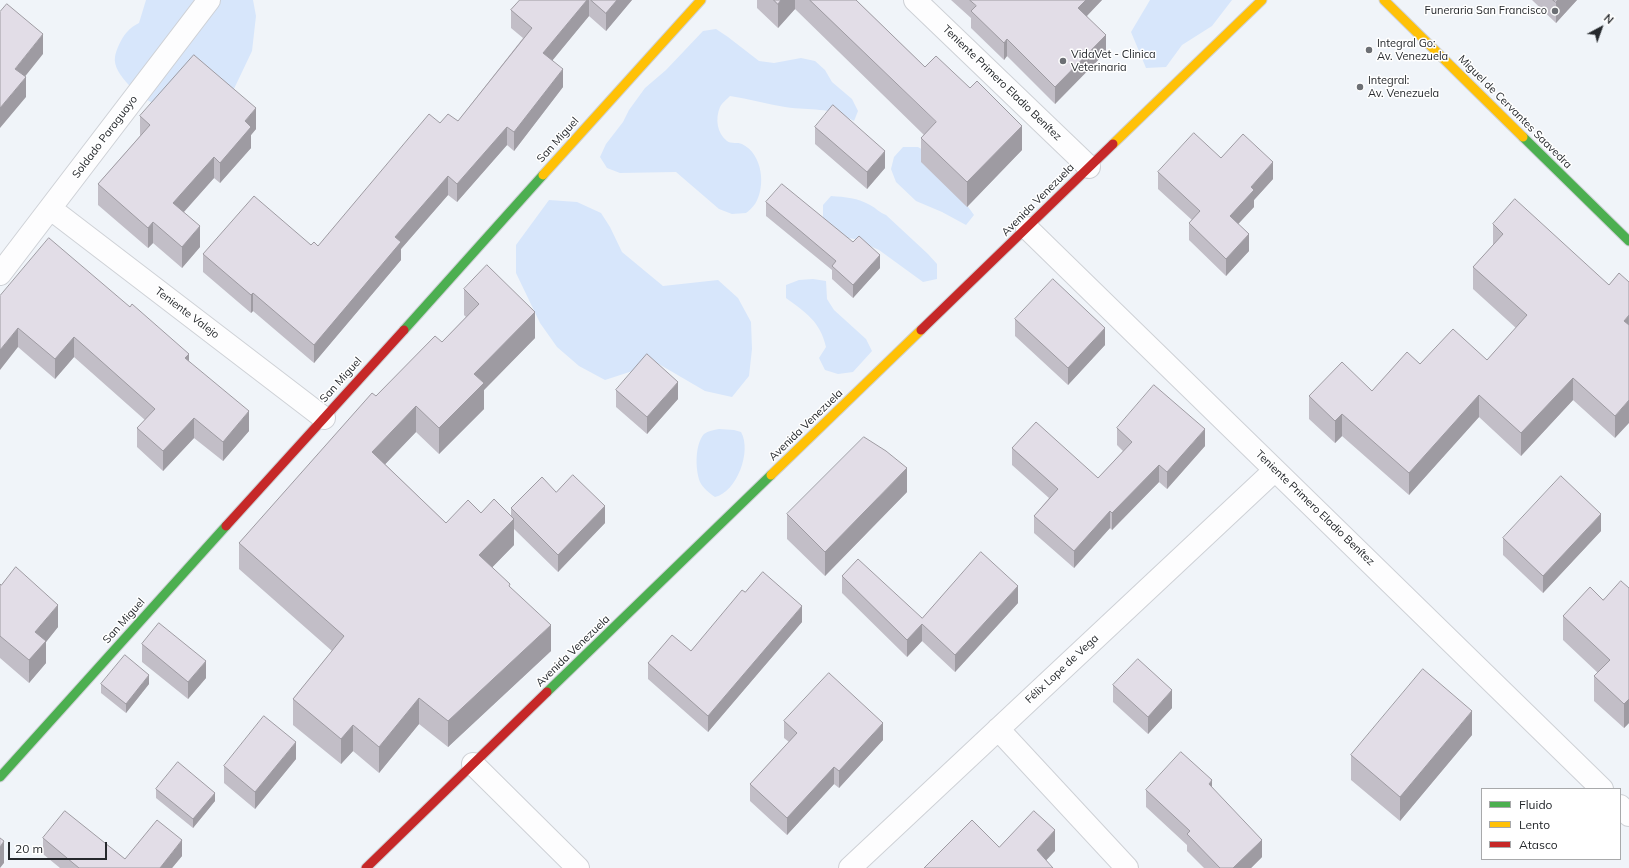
<!DOCTYPE html>
<meta charset="utf-8">
<style>
body{margin:0}
#map{position:relative;width:1629px;height:868px;overflow:hidden;background:#f0f4f9;font-family:Mulish,sans-serif}
canvas{display:block}
.legend{position:absolute;left:1481px;top:788px;width:140px;height:72px;box-sizing:border-box;background:#fff;border:1px solid #a8a9ab;margin:0;padding:5px 7px;list-style:none;font-size:12px;color:#25282c}
.legend li{display:flex;align-items:center;gap:8px;height:20px}
.legend b{width:20px;border:1px solid #a8a9ab}
.north{position:absolute;left:1581px;top:8px;width:40px;height:40px;-webkit-text-stroke:3px #fff;paint-order:stroke;rotate:41deg;font-size:11px;font-weight:700;line-height:16px;text-align:center;color:#25282c}
.north::after{content:'';display:block;margin:auto;width:14px;height:18px;background:#25282c;clip-path:polygon(50% 0,100% 100%,50% 72%,0 100%)}
.scale{position:absolute;left:8px;top:842px;width:99px;height:18px;box-sizing:border-box;border:2px solid #25282c;border-top:0;padding-left:5px;font-size:12px;line-height:14px;white-space:nowrap;color:#25282c;-webkit-text-stroke:3px #fff;paint-order:stroke}
</style>
<div id="map">
<canvas width="1629" height="868"></canvas>
<ul class="legend">
<li><b style="height:5px;background:#4caf50"></b>Fluido</li>
<li><b style="height:5px;background:#ffc107"></b>Lento</li>
<li><b style="height:5px;background:#c62828"></b>Atasco</li>
</ul>
<div class="north">N</div>
<div class="scale">20 m</div>
</div>
<script>
const c = document.querySelector('canvas').getContext('2d');
c.lineJoin = 'round';
function fill(path, color) {
  c.fillStyle = color;
  c.fill(path, 'evenodd');
}
function stroke(path, color, width, dash) {
  c.strokeStyle = color;
  c.lineWidth = width;
  c.lineCap = dash ? 'butt' : 'round';
  c.setLineDash(dash || []);
  c.stroke(path);
}
function label(font, color, halo, rows, align = 'center') {
  c.font = font + ' Mulish,sans-serif';
  c.lineWidth = 3;
  c.setLineDash([]);
  c.textBaseline = 'middle';
  c.strokeStyle = halo;
  c.fillStyle = color;
  for (const [text, x, y, turn = 0] of rows) {
    c.save();
    c.translate(x, y);
    c.rotate((+turn || 0) * Math.PI / 180);
    c.textAlign = isNaN(turn) ? turn : align;
    if (halo) c.strokeText(text, 0, 0);
    c.fillText(text, 0, 0);
    c.restore();
  }
}
fill(new Path2D(`
 M146 0H253L256 16 252 51 232 93 155 104C141 98 112 74 115 57 116 50 122 37 127 32 130 28 135 25 139 23Z
 M1150 0H1232L1212 26 1182 45 1166 67 1146 68 1131 32Z
 M716 29 728 37 759 61 774 63 801 58 815 61 825 70 832 82 852 99 858 111 854 121C827 106 813 111 785 107 767 104 749 99 730 96 727 99 722 103 720 107 715 119 717 133 727 141 731 144 738 142 742 144 763 154 766 187 755 204 752 208 749 211 746 213L732 214 719 209 676 172 620 173 607 168 600 157 606 144 623 122 629 110 645 88 666 70 703 31Z
 M903 147H918L930 154 974 215 966 225 942 212 916 201 896 182 891 169 894 157Z
 M831 196C845 197 858 198 870 205 876 208 880 213 886 215L928 254 937 264V279L923 282 879 250 855 239 841 237 823 219V205Z
 M549 200 577 202 601 213 610 227 622 252 663 286 718 280 738 298 751 322 752 349 749 376 732 397 705 391 657 363 605 380 579 366 557 347 540 323 516 273V245Z
 M813 279 826 281 827 299 834 310 866 339 872 351 853 372 838 374 825 370 819 358 826 347C820 321 806 313 786 298V285L799 280Z
 M719 429 734 430 741 432C752 451 737 492 715 497 709 493 703 488 700 482 695 469 695 444 704 434 708 431 714 430 719 429Z`), '#d7e6fb');
const street = new Path2D(`
 M915 0 1089 167
 M51 209 324 418
 M1027 228 1602 789
 M0 274 209 0
 M998 729 1127 868
 M473 764 578 868
 M1620 806 1629 815
 M850 868 1275 470`);
const fast = new Path2D(`
 M1523 137 1629 241
 M404 330 543 175
 M547 692 771 475
 M0 777 226 526`);
const slow = new Path2D(`
 M1384 0 1523 137
 M1113 144 1262 0
 M543 175 701 0
 M771 475 921 330`);
const jam = new Path2D(`
 M921 330 1113 144
 M226 526 404 330
 M366 868 547 692`);
stroke(street, '#ced1d6', 24);
stroke(fast, '#ced1d6', 11);
stroke(slow, '#ced1d6', 11);
stroke(jam, '#ced1d6', 11);
stroke(street, '#fdfdfe', 22);
stroke(fast, '#4caf50', 9);
stroke(slow, '#ffc107', 9);
stroke(jam, '#c62828', 9);
fill(new Path2D(`
 M520 0H632L606 31 589 16 552 60 563 87 514 151 507 145 457 202 448 195 401 249V260L314 363 253 311 251 313 203 272V254L311 245 318 246 440 123 458 121 523 38 511 28V10Z
 M757 0H856L925 67 1022 150 967 207 921 162V138L924 135 795 9 778 28 757 8Z
 M951 0H1102L1087 16 1106 52 1055 104 1007 56 1004 60 971 28V18Z
 M1532 0H1577L1556 23Z
 M140 116 256 129 251 135V148L220 183 214 178 184 212 200 247 182 268 153 243 148 248 98 205V184L140 136Z
 M815 127 885 168 867 189 815 144Z
 M1221 158 1273 179 1254 200V207L1238 223 1249 251 1226 276 1189 240V223L1192 220 1158 189V172Z
 M766 202 880 268 853 298 832 279V270L766 216Z
 M1493 224 1609 285 1619 273 1615 438 1573 400 1521 456 1479 417 1409 495 1342 436 1335 443 1309 419V396L1372 391 1420 364 1487 360 1516 328 1473 289V267L1493 245Z
 M464 289 535 338 484 390V409L439 454 416 432 385 464 446 523 481 513 511 516V508L556 492 605 523 558 572 514 529V545L492 567 510 587 551 651 448 747 419 724 379 773 353 751 341 764 293 725V699L332 651 239 569V543L376 396 442 342 466 317 464 315Z
 M0 296 189 361 249 431 223 461 194 438 163 471 137 447V428L145 420 74 357 55 379 18 347Z
 M1015 319 1105 345 1068 385 1015 336Z
 M616 390 678 399 647 434 616 407Z
 M1117 428 1205 446 1167 489 1159 482 1112 530 1110 528 1074 568 1034 533V516L1049 498 1012 465V448L1098 478 1123 451 1117 445Z
 M907 492 825 576 787 539V514Z
 M1601 531 1543 593 1503 555V538Z
 M842 576 922 618 1018 603 955 672 922 641 907 657 842 593Z
 M0 584 58 627 46 642V663L29 683 0 658Z
 M1629 588V723L1624 728 1594 701V676L1598 673 1563 640V616Z
 M745 592 802 622 708 732 648 679V663L691 651Z
 M142 644 206 678 188 699 142 662Z
 M101 684H149L126 713 101 693Z
 M1113 685 1172 708 1148 734 1113 702Z
 M784 721 883 740 839 788 834 784 787 835 750 801V784L789 742 784 738Z
 M1472 735 1400 821 1351 780V755Z
 M296 759 255 809 224 783V766Z
 M1212 787 1262 857 1251 868H1204L1187 851V845L1146 807V790Z
 M156 789 215 801 193 828 156 798Z
 M43 838 125 859 182 856 172 868H60L43 854Z`), '#c2bec7');
fill(new Path2D(`
 M587 0H589V16L543 72V53Z
 M617 0H632L606 31V13Z
 M781 0H795V9L778 28V4Z
 M1086 0H1102L1078 25V8Z
 M1558 0H1577L1556 23V2Z
 M43 34V54L15 89V69Z
 M1106 35V52L1055 104V87Z
 M1007 39V56L1004 60V43Z
 M563 69V87L514 151V132Z
 M26 77V97L0 128V108Z
 M256 108V129L251 135V148L220 183V163L245 121Z
 M1022 126V150L967 207V182Z
 M507 127V145L457 202V184Z
 M885 151V168L867 189V172Z
 M214 157V178L173 224V203Z
 M1273 162V179L1254 200V207L1230 233V216L1251 187Z
 M448 176V195L401 249V260L314 363V345L395 237Z
 M153 222V243L148 248V228Z
 M200 226V247L182 268V247Z
 M1249 234V251L1226 276V259Z
 M880 255V268L853 298V285Z
 M253 293V311L251 313V295Z
 M535 312V338L484 390V409L439 454V428L474 374Z
 M1629 315V337L1624 321Z
 M18 328V347L0 370V350Z
 M1105 328V345L1068 385V368Z
 M74 337V357L55 379V359Z
 M189 354V373L185 358Z
 M1573 378V400L1521 456V433Z
 M678 382V399L647 434V417Z
 M1479 395V417L1409 495V473Z
 M1629 400V423L1615 438V416Z
 M416 406V432L372 478V452Z
 M249 411V431L223 461V442Z
 M1342 414V436L1335 443V421Z
 M194 418V438L163 471V451Z
 M1205 429V446L1167 489V472Z
 M1159 465V482L1112 530V513Z
 M907 468V492L825 576V552Z
 M605 506V523L558 572V555Z
 M1110 511V528L1074 568V551Z
 M1601 514V531L1543 593V576Z
 M514 519V545L479 581V555Z
 M1018 586V603L955 672V655Z
 M58 605V627L46 642V663L29 683V660L35 632Z
 M802 606V622L708 732V716Z
 M922 624V641L907 657V640Z
 M551 625V651L448 747V721Z
 M206 661V678L188 699V682Z
 M149 675V684L126 713V704Z
 M1172 690V708L1148 734V717Z
 M419 698V724L379 773V747Z
 M1629 699V723L1624 728V704Z
 M1472 711V735L1400 821V797Z
 M883 723V740L839 788V771Z
 M353 725V751L341 764V739Z
 M296 742V759L255 809V792Z
 M834 767V784L787 835V818Z
 M1212 780V797L1209 784Z
 M215 793V801L193 828V819Z
 M1055 830V851L1039 868 1037 850Z
 M182 840V856L172 868H160Z
 M1262 840V857L1251 868H1233Z
 M4 841V863L0 868V847Z`), '#9e9ba2');
const building = new Path2D(`
 M520 0H587L543 53 563 69 514 132 507 127 457 184 448 176 395 237 401 242 314 345 253 293 251 295 203 254 254 196 311 245 314 242 318 246 429 114 440 123 448 114 458 121 532 28 511 10Z
 M591 0H617L606 13Z
 M774 0H781L778 4Z
 M810 0H856L925 67 936 56 970 88 977 81 1022 126 967 182 921 138 936 122Z
 M970 0H1086L1078 8 1106 35 1055 87 1007 39 1004 43 971 11 976 6Z
 M1553 0H1558L1556 2Z
 M7 4 43 34 15 69 26 77 0 108V12Z
 M194 55 256 108 245 121 251 127 220 163 214 157 173 203 200 226 182 247 153 222 148 228 98 184 150 125 140 116Z
 M833 105 885 151 867 172 815 127Z
 M1194 133 1221 158 1243 134 1273 162 1251 187 1254 190 1230 216 1249 234 1226 259 1189 223 1200 211 1158 172Z
 M782 184 853 242 859 236 880 255 853 285 832 266 836 261 766 202Z
 M1515 199 1609 285 1619 273 1629 282V315L1624 321 1629 325V400L1615 416 1573 378 1521 433 1479 395 1409 473 1342 414 1335 421 1309 396 1342 362 1372 391 1407 352 1420 364 1453 329 1487 360 1527 315 1473 267 1503 234 1493 224Z
 M49 238 130 307 132 304 189 354 185 358 249 411 223 442 194 418 163 451 137 428 155 409 74 337 55 359 18 328 0 350V296Z
 M487 265 535 312 474 374 484 383 439 428 416 406 372 452 446 523 468 500 481 513 494 499 514 519 479 555 510 584 509 586 551 625 448 721 419 698 379 747 353 725 341 739 293 699 344 636 239 543 372 393 376 396 435 336 442 342 479 304 464 289Z
 M1053 279 1105 328 1068 368 1015 319Z
 M647 354 678 382 647 417 616 390Z
 M1154 385 1205 429 1167 472 1159 465 1112 513 1110 511 1074 551 1034 516 1058 489 1012 448 1036 422 1098 478 1132 442 1117 428Z
 M864 437 886 451 907 468 825 552 787 514Z
 M573 475 605 506 558 555 511 508 542 477 556 492Z
 M1561 476 1601 514 1543 576 1503 538Z
 M981 552 1018 586 955 655 922 624 907 640 842 576 858 559 922 618Z
 M16 567 58 605 35 632 46 641 29 660 0 636V584L1 585Z
 M763 572 802 606 708 716 648 663 672 635 691 651 742 590 745 592Z
 M1621 581 1629 588V699L1624 704 1594 676 1610 660 1563 616 1590 587 1603 600Z
 M159 623 206 661 188 682 142 644Z
 M125 655 149 675 126 704 101 684Z
 M1138 659 1172 690 1148 717 1113 685Z
 M1423 669 1472 711 1400 797 1351 755Z
 M829 673 883 723 839 771 834 767 787 818 750 784 797 733 784 721Z
 M264 716 296 742 255 792 224 766Z
 M1181 752 1212 780 1209 784 1262 840 1233 868H1220L1187 834 1190 831 1146 790Z
 M178 762 215 793 193 819 156 789Z
 M65 811 125 859 157 820 182 840 160 868H79L43 838Z
 M1034 811 1055 830 1037 850 1053 868H924L972 820 999 847Z
 M0 838 4 841 0 847Z`);
fill(building, '#e2dde7');
stroke(building, '#9e9ba2', 1);
for (const [x, y, r, color] of [
 [1555,11,4,"#6c6f74"],
 [1369,50,4,"#6c6f74"],
 [1063,61,4,"#6c6f74"],
 [1360,87,4,"#6c6f74"]
]) {
  const dot = new Path2D();
  dot.arc(x, y, r, 0, 2 * Math.PI);
  c.fillStyle = color;
  c.fill(dot);
  stroke(dot, '#fff', 1.5);
}
label('11px', '#25282c', '#fff', [
 ["Funeraria San Francisco",1547,11,"right"],
 ["Integral Go:",1377,44],
 ["Av. Venezuela",1377,57],
 ["VidaVet - Clinica",1071,55],
 ["Veterinaria",1071,68],
 ["Integral:",1368,81],
 ["Av. Venezuela",1368,94]
], 'left');
label('11px', '#25282c', '#fff', [
 ["Teniente Primero Eladio Benítez",1002,83,44],
 ["Miguel de Cervantes Saavedra",1515,112,45],
 ["Soldado Paraguayo",105,137,-53],
 ["San Miguel",558,140,-48],
 ["Avenida Venezuela",1038,200,-45],
 ["Teniente Valejo",187,313,37],
 ["San Miguel",341,380,-48],
 ["Avenida Venezuela",806,425,-44],
 ["Teniente Primero Eladio Benítez",1315,508,44],
 ["San Miguel",124,621,-48],
 ["Avenida Venezuela",573,651,-44],
 ["Félix Lope de Vega",1062,669,-43]
]);
</script>
